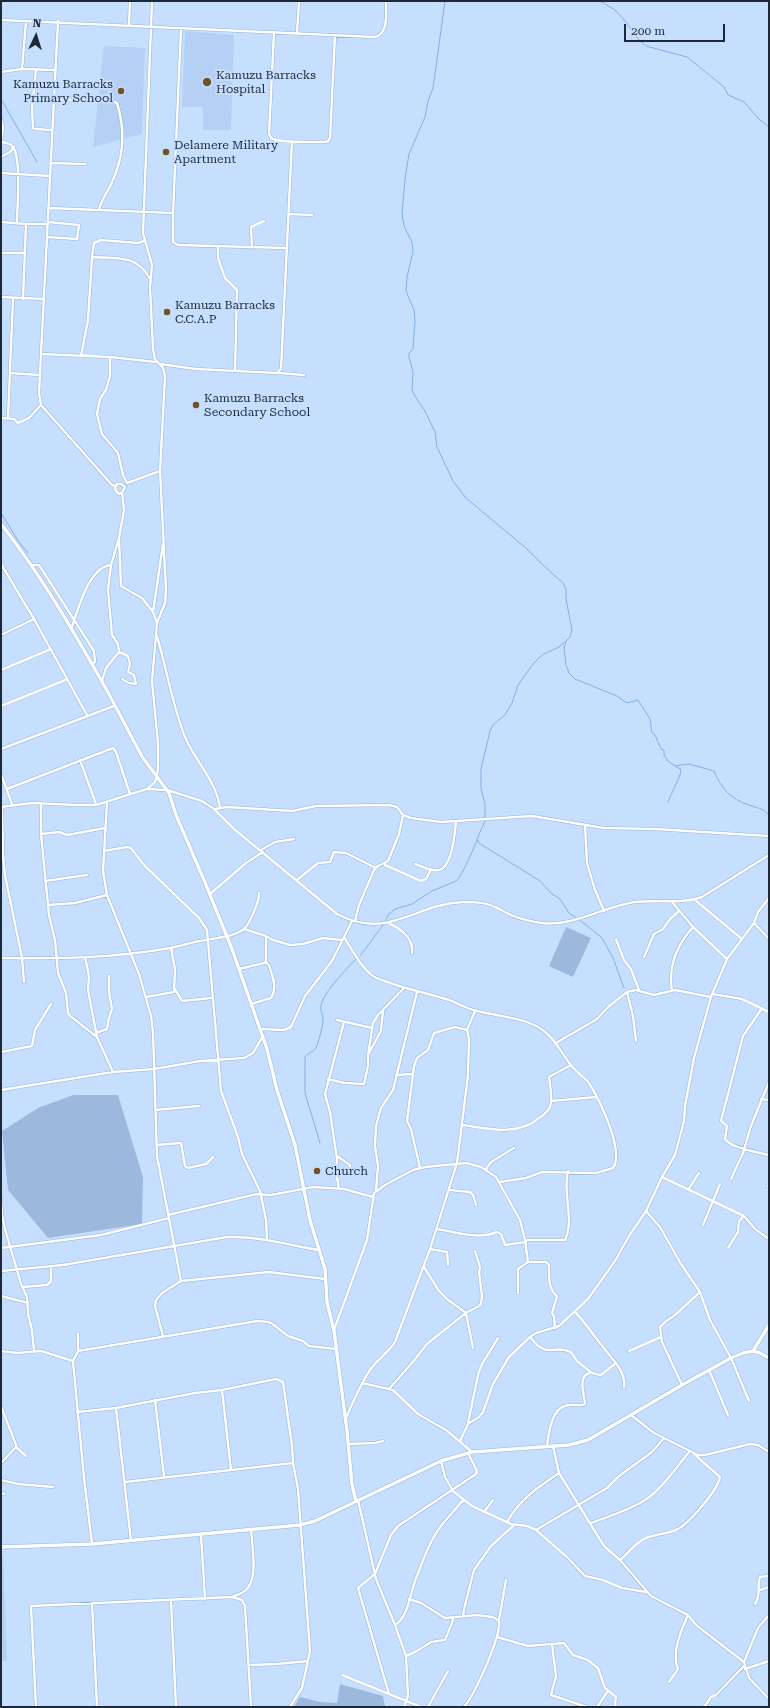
<!DOCTYPE html>
<style>
body{margin:0}
#map{position:relative;width:770px;height:1708px;overflow:hidden;background:#c7dfff;font-family:"Roboto Serif",serif}
canvas{display:block}
.frame{position:absolute;inset:0;border:2px solid #1e2938;pointer-events:none}
.north{position:absolute;left:16px;top:16px;width:40px;height:40px;-webkit-text-stroke:3px #c7dfff;paint-order:stroke;rotate:4deg;font-size:11px;font-weight:700;line-height:16px;text-align:center;color:#1e2938}
.north::after{content:'';display:block;margin:auto;width:14px;height:18px;background:#1e2938;clip-path:polygon(50% 0,100% 100%,50% 72%,0 100%)}
.scale{position:absolute;left:624px;top:24px;width:101px;height:18px;box-sizing:border-box;border:2px solid #1e2938;border-top:0;padding-left:5px;font-size:12px;line-height:14px;white-space:nowrap;color:#1e2938;-webkit-text-stroke:3px #c7dfff;paint-order:stroke}
</style>
<div id="map">
<canvas width="770" height="1708"></canvas>
<div class="frame"></div>
<div class="north">N</div>
<div class="scale">200 m</div>
</div>
<script>
const c = document.querySelector('canvas').getContext('2d');
c.lineJoin = 'round';
function fill(path, color) {
  c.fillStyle = color;
  c.fill(path, 'evenodd');
}
function stroke(path, color, width, dash) {
  c.strokeStyle = color;
  c.lineWidth = width;
  c.lineCap = dash ? 'butt' : 'round';
  c.setLineDash(dash || []);
  c.stroke(path);
}
function label(font, color, halo, rows, align = 'center') {
  c.font = font + ' "Roboto Serif",serif';
  c.lineWidth = 3.5;
  c.setLineDash([]);
  c.textBaseline = 'middle';
  c.strokeStyle = halo;
  c.fillStyle = color;
  for (const [text, x, y, turn = 0] of rows) {
    c.save();
    c.translate(x, y);
    c.rotate((+turn || 0) * Math.PI / 180);
    c.textAlign = isNaN(turn) ? turn : align;
    if (halo) c.strokeText(text, 0, 0);
    c.fillText(text, 0, 0);
    c.restore();
  }
}
fill(new Path2D(`
 M185 31 234 35 231 130H203V107H182Z
 M104 46 145 48 142 134 93 147Z
 M1 1556H3L7 1661H1Z`), '#b5d0f4');
fill(new Path2D(`
 M566 927 591 938 573 977 549 966Z
 M73 1095H118L143 1177 142 1224 48 1238 8 1190 2 1131 38 1108Z
 M340 1684 383 1696 385 1707H294L300 1697 320 1702 337 1703Z`), '#9cb9dd');
stroke(new Path2D(`
 M445 1 433 88 428 101 425 117 409 154 405 179 402 213 404 226 412 242 413 252 407 277 406 291 414 310 415 320 413 349 409 353V357L413 372 412 390 415 396 425 411 435 432 437 447 453 481 466 498 527 549 545 567 563 583 566 589V599L572 630 570 637 566 641 559 647 542 655 533 664 518 685 512 703 505 715 493 725 490 731 481 769V789L485 804V817
 M600 1 615 10 626 22 638 39 646 46 687 57 724 87 728 95 744 102 759 119 769 127
 M1 99 37 162
 M1 513 19 542 28 553
 M566 642 564 648 566 665 569 673 575 679 617 696 627 703 638 700 650 719 652 733 655 735 661 749 664 750V755L668 761 675 766 689 764 714 771C721 788 730 799 749 805 757 808 763 808 769 815
 M668 802 680 775 681 769 676 767
 M485 821 477 839 479 843 540 881 552 894 560 899 569 913 575 917
 M580 920 602 938 613 958 624 988
 M385 921 388 915 395 909 412 904 432 891 456 881C462 876 474 848 477 840
 M360 956 383 925
 M320 1143 305 1093V1057C309 1052 314 1052 317 1046 319 1038 323 1027 323 1019 323 1014 320 1011 321 1006 324 991 346 970 356 959`), '#82aee6', 1);
const minor = new Path2D(`
 M152 1 143 233 152 265 150 287 153 349 155 359 163 368 165 376 160 471 166 590 165 603 157 623
 M1 20 374 37C389 35 386 12 386 1
 M58 21 39 393 41 405 112 485 116 486
 M129 25 130 1
 M181 28 173 213V242L178 245 286 248
 M274 32 269 134C271 137 270 138 273 139 283 143 313 142 325 142L328 141 330 138 335 35
 M297 33 299 1
 M22 69 26 21
 M36 69 32 108 33 128 35 129 52 130
 M1 72 22 69 55 70
 M54 100H109L117 103C125 129 124 157 112 182 108 192 101 199 99 210
 M1 119 3 127 1 142
 M1 142C5 143 9 143 12 146 22 155 17 208 17 223
 M1 157 10 152 14 147
 M51 163 85 164
 M1 173 50 176
 M49 208 173 213
 M288 214 312 215
 M1 222 26 224H48
 M47 237 77 239 79 225 48 222
 M218 247V258L225 278 237 290 235 370
 M252 248 251 227 264 221
 M1 253H25
 M92 257C119 259 138 254 151 281
 M1 297 44 299
 M23 299 26 224
 M41 354 110 357 156 362
 M81 356 88 320 92 257 94 243 101 240 138 243 144 241
 M110 357V376L106 390 100 399 97 414 102 434 118 453 123 475 127 483
 M160 364 196 369 277 373 281 369 292 141
 M10 373 39 375
 M279 373 304 375
 M1 418 14 419 18 423 29 418 41 405
 M8 418 13 299
 M127 483 160 471
 M1 564 34 619 87 715
 M31 565H39L94 651 95 662 92 664
 M153 612 163 544
 M71 629C78 611 88 567 111 565
 M1 635 34 619
 M157 636C167 670 172 704 185 737 195 761 216 780 220 808
 M119 652 128 656 130 664 128 672 134 675 136 684 129 683 122 679
 M1 670 51 649
 M102 681 106 668 119 652 118 644 112 635 108 590 111 565 119 538 124 510 122 493 125 487 121 484H117L115 488 116 491 119 494 122 493
 M1 706 68 679
 M1 749 114 706
 M80 760 96 804
 M1 774 12 804
 M7 789 113 748 116 752 130 794
 M147 789 167 790 202 801 214 809 234 829 337 914C387 941 415 904 463 902 473 902 485 902 495 907 500 909 504 912 509 914 518 919 530 921 541 923 573 927 605 906 635 902 658 899 680 905 702 897L769 855
 M107 802 103 871 107 895 139 974 151 1016 153 1032 157 1156 181 1281
 M41 803V834L49 915 55 940 58 973 66 993 68 1013 70 1016 97 1037 113 1072
 M1 807 32 803 76 805H96L147 789 155 782 158 770V743L152 681 157 623 153 612 142 598 121 586 119 538
 M2 807 3 856 5 875 22 958 24 982
 M215 809 227 807 292 811 316 806 389 805 397 807 403 815 411 818 441 822 532 816 604 828 655 829 769 836
 M585 826 587 863 595 890 604 911
 M41 834 59 832 67 835 105 828
 M261 850 275 842 294 839
 M104 851 127 847 131 848 144 865 199 918 207 930 221 1091 238 1137 242 1154 260 1191 266 1220 267 1239
 M415 864C422 866 432 872 439 870 452 868 455 833 456 822
 M385 865 421 881 426 879 431 869
 M297 880 318 863 330 862 334 852 346 853 376 868
 M45 881 87 875
 M210 894 246 863 263 852
 M695 900 742 939
 M672 902 693 927 727 959
 M48 905 75 903 107 895
 M355 921 359 905 374 870 378 866 388 861 399 834 403 815
 M388 923C400 928 414 938 412 953
 M754 923 769 939
 M266 936 273 940 290 945 303 944 323 938 342 940
 M344 937C352 950 361 967 373 976 379 980 386 981 393 984 411 990 430 994 449 1000 458 1003 467 1009 477 1011 497 1016 520 1017 538 1027 553 1035 560 1051 570 1064 575 1071 583 1076 589 1083 599 1099 625 1151 613 1168L596 1173 542 1172 526 1178 500 1182
 M616 939 624 960 631 969 639 990
 M85 957 89 976 88 990 97 1037
 M644 957 654 934 663 929 670 919 679 911
 M1 958C58 959 115 958 170 948 180 946 190 943 200 941 213 938 232 938 244 929 249 925 260 900 259 893
 M239 969 264 963 266 961V936L244 929
 M175 989 182 1001 211 998
 M672 991C668 967 677 945 693 927
 M627 992 633 1016 636 1041
 M713 994 742 999 769 1012
 M146 997 174 992 175 969 171 948
 M251 1004 271 998C278 987 272 976 269 965L265 962
 M762 1008 743 1036 721 1121 727 1126 725 1139C731 1148 758 1152 769 1155
 M337 1020 372 1028
 M260 1029 284 1030 291 1027 305 996 332 961 352 921
 M98 1032 107 1029 109 1018 112 1009 109 992V976
 M556 1043 597 1019 608 1007 627 992 636 990 654 995 675 990 711 997
 M1 1052 32 1046 35 1030 51 1004
 M369 1053 381 1031 383 1011
 M396 1075 412 1074
 M328 1079 344 1083 364 1084 368 1066V1055L373 1023 378 1015 404 988
 M1 1090 113 1072 154 1069 200 1061 244 1058 253 1053 263 1036
 M761 1099 769 1100
 M551 1101 596 1097
 M155 1110 199 1106
 M462 1125C488 1128 517 1137 539 1118 543 1115 548 1112 550 1107 553 1098 550 1086 549 1077L571 1065
 M156 1145 181 1143 185 1166 188 1168 206 1164 213 1157
 M337 1156 350 1165V1170
 M420 1168 411 1129 407 1121 414 1066 417 1058 428 1050 434 1033 455 1027 467 1030
 M486 1169 491 1162 514 1148
 M662 1177 744 1216 755 1229 769 1239
 M731 1179 743 1153 751 1126 769 1082
 M768 1186 769 1185
 M339 1189 336 1171 337 1159 330 1112 325 1094 344 1022
 M376 1190 378 1166 375 1146 376 1126 381 1108 393 1090 417 992
 M450 1190 470 1192 473 1195 476 1205
 M688 1190 699 1173
 M1 1199 2 1215 5 1229 21 1284 27 1297 28 1313 32 1331 34 1351
 M646 1211 660 1227 681 1264 700 1292 710 1320 731 1358 749 1401
 M168 1215 257 1194 271 1195 313 1187 344 1189 373 1197
 M703 1225 720 1184
 M436 1229C457 1232 477 1240 497 1232L501 1234 505 1245 526 1242
 M525 1240H565C575 1219 562 1194 568 1171
 M1 1248 101 1235 169 1218
 M728 1248 738 1232 739 1221 744 1216
 M430 1249 447 1252 448 1265
 M528 1262H546L549 1265C549 1275 548 1290 557 1296L552 1313 554 1317 555 1328
 M424 1267 439 1291 447 1299 466 1313 473 1348
 M1 1271 63 1265 227 1237C258 1236 288 1245 319 1250
 M23 1287 47 1285 51 1281V1267
 M1 1296 28 1303
 M575 1312C586 1323 593 1335 603 1347 612 1359 626 1371 624 1387
 M334 1330 367 1240 374 1193 385 1185 413 1170 425 1167 466 1163 481 1167 496 1177 520 1220 525 1240 528 1262 518 1269V1293
 M78 1334V1351
 M163 1336 155 1306 156 1300 162 1293 181 1281 269 1272 325 1279
 M530 1337C548 1360 551 1344 571 1352L577 1361 592 1373
 M1 1351 17 1353 41 1351 73 1361
 M629 1351 661 1337
 M709 1370 728 1415
 M362 1383 393 1390 418 1414 446 1430 472 1452
 M682 1385 662 1342 660 1327 665 1322 675 1315 700 1292
 M389 1389 412 1363 427 1344 443 1331 466 1313 479 1306 481 1304 482 1296 479 1272 480 1267 475 1251
 M222 1390 231 1470
 M155 1400 164 1476
 M1 1406 16 1445V1447L1 1463
 M116 1408 131 1541
 M77 1412 116 1408 195 1393 222 1390 276 1379 283 1382 292 1446 293 1463 298 1489 310 1651 302 1688 290 1707
 M631 1415 654 1433 698 1455H705L750 1444 758 1445 769 1452
 M346 1418C353 1402 360 1385 370 1370 377 1360 388 1353 395 1342L430 1249 457 1163 468 1075 469 1039 467 1030 475 1011
 M468 1423 478 1375 482 1364 498 1338
 M460 1441 468 1424 479 1417 483 1412 493 1384 509 1357 530 1337 536 1333 559 1326 588 1299 615 1261 629 1236 646 1211 662 1177 675 1155 684 1121 685 1106 694 1058 711 997 727 959 754 923 758 912 769 898
 M348 1444 375 1443 383 1441
 M547 1446C549 1432 551 1406 570 1405 575 1404 580 1407 585 1404 585 1397 577 1377 589 1373 592 1372 597 1375 601 1375L616 1363
 M553 1446 559 1473 604 1546 620 1560 651 1596 688 1615 696 1625 744 1662
 M16 1447 26 1456
 M441 1461 445 1477 453 1491 472 1506 511 1524 527 1526 536 1530 567 1557 585 1576 603 1580 622 1588 646 1592
 M1 1480 18 1484 53 1487
 M125 1482 293 1463
 M1 1493 4 1494
 M358 1500 376 1579 395 1625 406 1656 408 1696 404 1707
 M484 1512 493 1500
 M507 1522C520 1499 537 1488 559 1473
 M591 1523C609 1516 628 1511 645 1500 663 1488 676 1468 689 1452
 M536 1530 607 1488 619 1476 652 1452 664 1438
 M201 1535 205 1599
 M92 1544 84 1478 73 1361 78 1351 257 1321 269 1322 274 1325 288 1336 303 1341 309 1346 336 1349
 M620 1560C628 1553 636 1542 646 1538 655 1534 666 1534 676 1530 688 1525 718 1490 720 1477L694 1454
 M760 1590 769 1587
 M234 1596C238 1595 242 1593 245 1591 259 1580 252 1546 251 1530
 M409 1599 421 1603 445 1618 477 1615 493 1617 499 1621C501 1637 475 1694 464 1707
 M171 1601 176 1707
 M92 1603 97 1707
 M755 1604C762 1593 756 1587 760 1577L769 1576
 M769 1615 758 1628 744 1662 749 1678 769 1699
 M463 1616 464 1609 474 1570 491 1546 514 1525
 M499 1620 506 1580
 M395 1625C408 1617 410 1595 415 1581 422 1563 429 1542 441 1526 448 1517 456 1509 463 1500
 M497 1637 528 1646 564 1643 573 1655 588 1660 598 1668 605 1688 616 1697 615 1704 616 1707
 M552 1645 556 1676 551 1695 587 1707
 M406 1656 417 1651 431 1642 445 1640 452 1623 453 1618
 M249 1665 277 1664 308 1661
 M745 1669 769 1661
 M342 1675 421 1707
 M669 1682 678 1669C671 1654 681 1630 688 1615
 M389 1694 358 1588 375 1574 391 1535 398 1526 476 1474 477 1471 468 1453
 M36 1707 31 1606 232 1597 242 1600 245 1606 251 1707
 M428 1707 448 1671
 M597 1707 608 1691
 M704 1707 711 1697 716 1695 744 1666`);
const tertiary = new Path2D(`
 M1 524C39 572 71 627 101 680 116 706 129 733 143 758L169 793 176 815 204 880 232 949 267 1049 277 1090 295 1145 310 1220 325 1269 327 1302 334 1331 347 1431 352 1485 356 1501
 M753 1351 769 1325
 M1 1547 92 1544 300 1525 315 1521 441 1461 472 1452 569 1445 588 1440 682 1385 731 1358 743 1353 753 1351 760 1353 769 1358`);
stroke(minor, '#94b2d7', 3.5);
stroke(tertiary, '#94b2d7', 4.5);
stroke(minor, '#fff', 2.5);
stroke(tertiary, '#fff', 3.5);
for (const [x, y, r, color] of [
 [207,82,5,"#705227"],
 [121,91,4,"#705227"],
 [166,152,4,"#705227"],
 [167,312,4,"#705227"],
 [196,405,4,"#705227"],
 [317,1171,4,"#705227"]
]) {
  const dot = new Path2D();
  dot.arc(x, y, r, 0, 2 * Math.PI);
  c.fillStyle = color;
  c.fill(dot);
  stroke(dot, '#c7dfff', 1.5);
}
label('12px', '#1e2938', '#c7dfff', [
 ["Kamuzu Barracks",216,75],
 ["Hospital",216,89],
 ["Kamuzu Barracks",113,84,"right"],
 ["Primary School",113,98,"right"],
 ["Delamere Military",174,145],
 ["Apartment",174,159],
 ["Kamuzu Barracks",175,305],
 ["C.C.A.P",175,319],
 ["Kamuzu Barracks",204,398],
 ["Secondary School",204,412],
 ["Church",325,1171]
], 'left');
</script>
